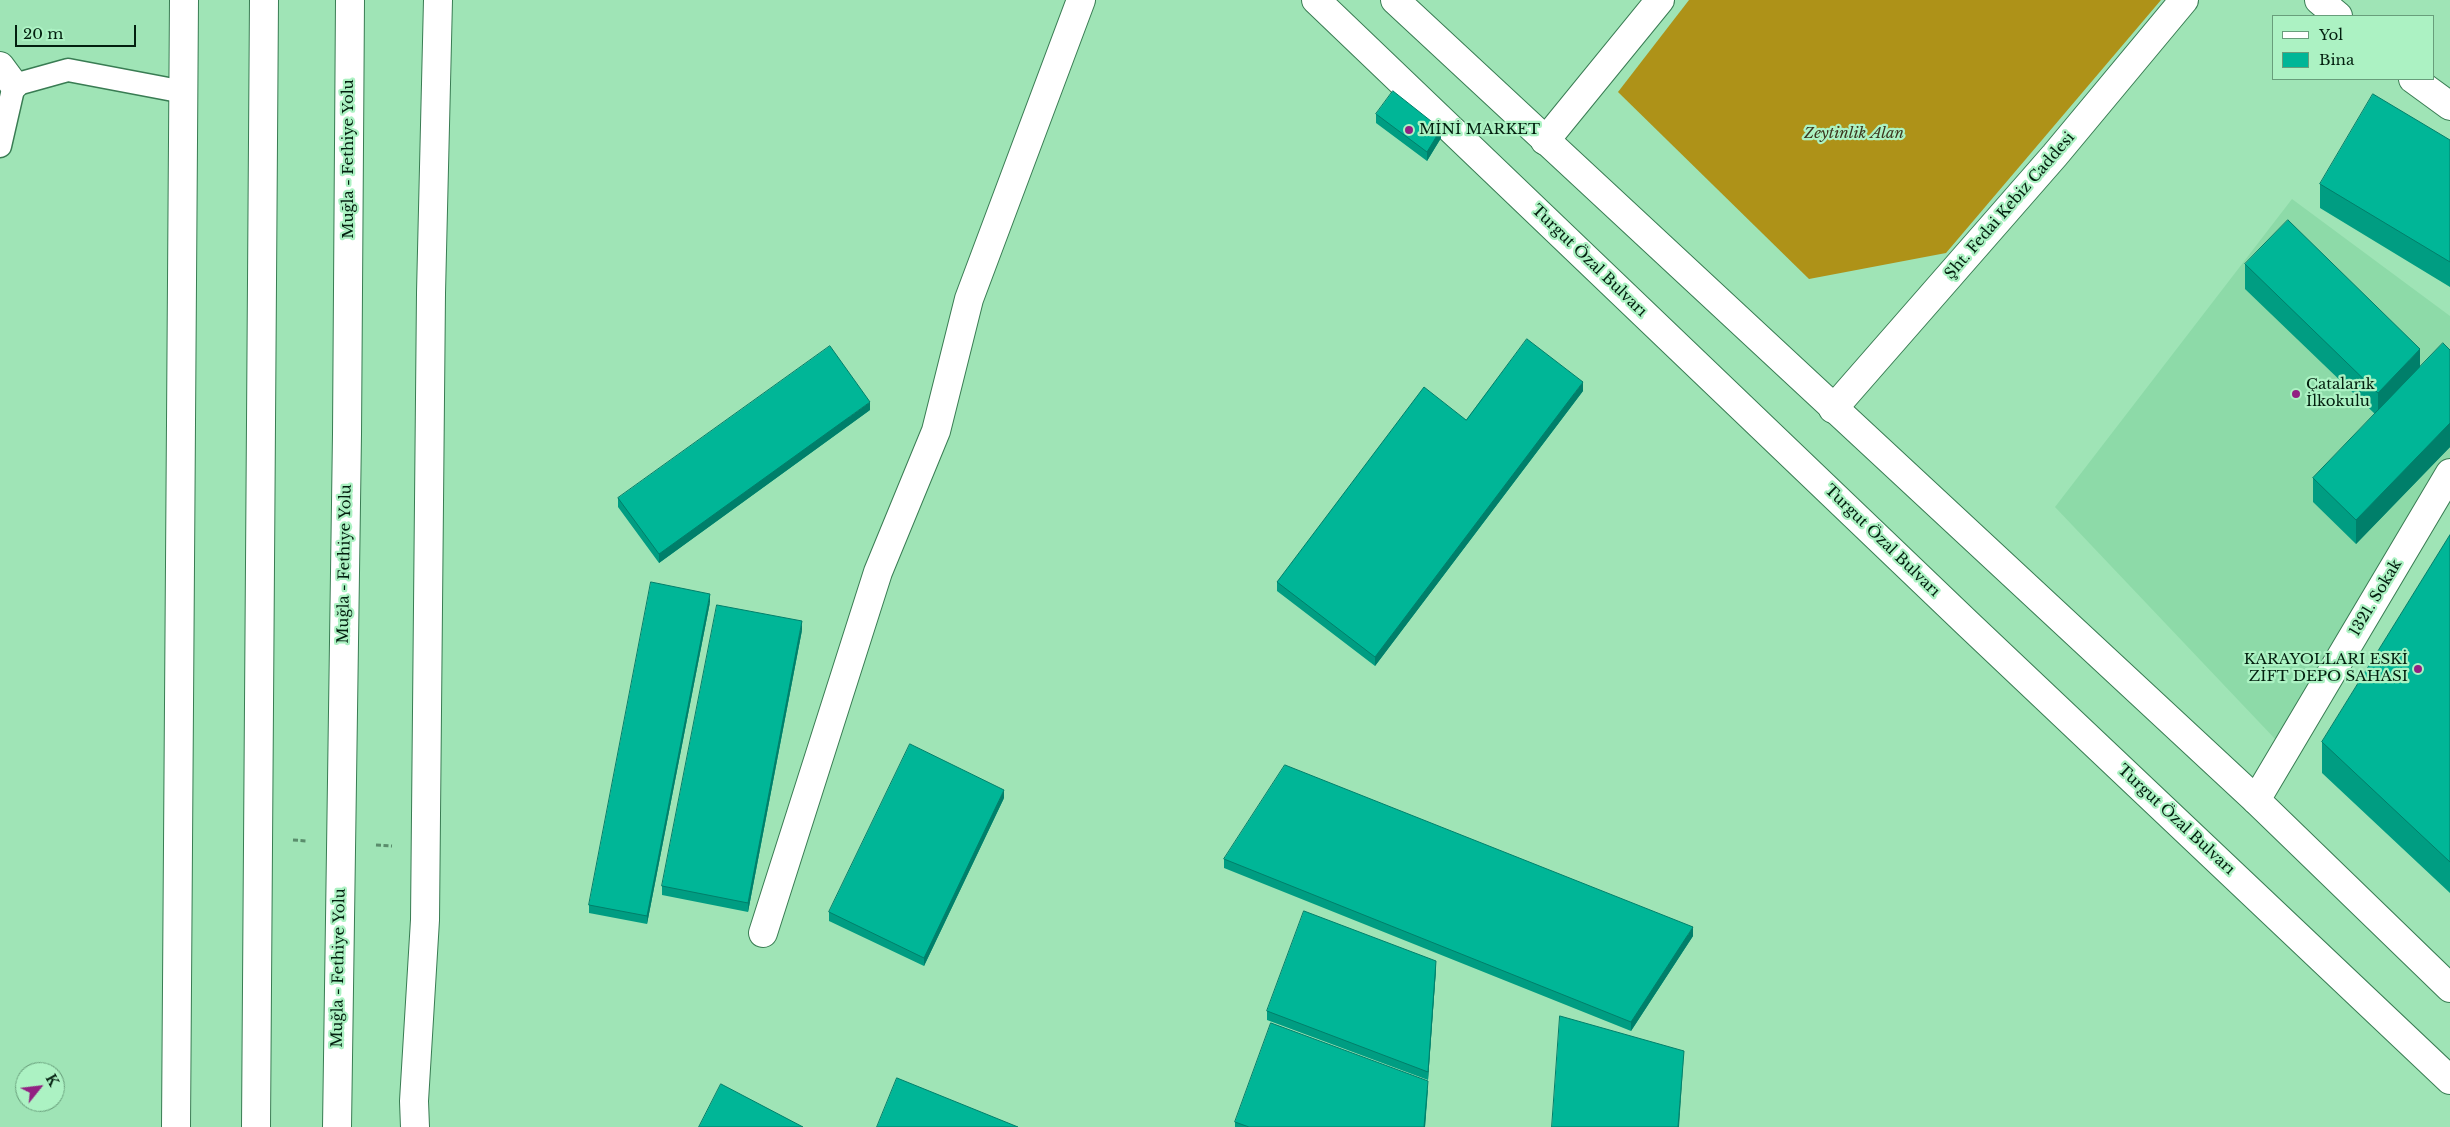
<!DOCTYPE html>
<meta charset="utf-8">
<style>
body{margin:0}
#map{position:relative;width:2450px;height:1127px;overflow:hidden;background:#9fe4b6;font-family:"Libre Baskerville",serif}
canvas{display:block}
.legend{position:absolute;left:2272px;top:15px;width:162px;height:65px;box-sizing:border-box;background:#acf2c3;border:1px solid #689e7b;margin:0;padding:6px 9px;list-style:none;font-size:15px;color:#031f0f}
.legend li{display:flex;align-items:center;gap:10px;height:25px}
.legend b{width:25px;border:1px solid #689e7b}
.north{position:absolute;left:15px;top:1062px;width:50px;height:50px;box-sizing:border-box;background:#acf2c3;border:1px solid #689e7b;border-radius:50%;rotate:61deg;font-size:14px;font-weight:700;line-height:20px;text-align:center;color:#031f0f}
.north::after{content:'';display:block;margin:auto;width:18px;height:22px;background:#922182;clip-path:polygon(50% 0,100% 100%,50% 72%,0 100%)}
.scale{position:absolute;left:15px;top:25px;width:121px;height:22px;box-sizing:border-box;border:2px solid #031f0f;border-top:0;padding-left:6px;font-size:15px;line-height:18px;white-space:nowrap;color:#031f0f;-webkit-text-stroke:4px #acf2c3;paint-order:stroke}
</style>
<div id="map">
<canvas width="2450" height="1127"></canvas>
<ul class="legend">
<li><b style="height:6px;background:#fff"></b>Yol</li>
<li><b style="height:14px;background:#00b697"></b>Bina</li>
</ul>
<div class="north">K</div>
<div class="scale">20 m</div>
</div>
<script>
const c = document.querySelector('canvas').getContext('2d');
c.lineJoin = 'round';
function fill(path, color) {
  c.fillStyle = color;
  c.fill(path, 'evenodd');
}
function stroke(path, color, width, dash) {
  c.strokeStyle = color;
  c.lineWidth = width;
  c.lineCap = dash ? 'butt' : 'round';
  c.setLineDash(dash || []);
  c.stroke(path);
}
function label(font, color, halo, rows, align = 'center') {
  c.font = font + ' "Libre Baskerville",serif';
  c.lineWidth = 4.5;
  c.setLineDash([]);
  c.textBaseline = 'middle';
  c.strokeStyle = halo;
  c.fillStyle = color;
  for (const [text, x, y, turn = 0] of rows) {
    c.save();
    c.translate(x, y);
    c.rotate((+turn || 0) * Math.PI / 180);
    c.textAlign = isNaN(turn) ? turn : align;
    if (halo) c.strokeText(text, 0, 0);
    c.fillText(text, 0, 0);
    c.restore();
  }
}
fill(new Path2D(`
 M2292 199 2450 316V472L2277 741 2055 507Z`), '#8ddaa8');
fill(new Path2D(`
 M1689 0H2161L1946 253 1809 279 1618 92Z`), '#ae9218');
const service = new Path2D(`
 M0 146 14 85 68 70 184 92`);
const minor = new Path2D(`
 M2319 0 2338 16
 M0 66 14 85
 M2413 79 2450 106
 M1545 141 1660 0
 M1833 409 2055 155 2184 0
 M2256 800 2450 473
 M763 933 878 572 936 431 969 299 1081 0
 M176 1127 184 0
 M415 1127 414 1101 425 920 431 293 438 0`);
const secondary = new Path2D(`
 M1316 0 1967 623 2450 1080
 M1395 0 2256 800 2450 988`);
const trunk = new Path2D(`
 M256 1127 264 0
 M337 1127 347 434 350 0`);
stroke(service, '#397c53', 25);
stroke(minor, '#397c53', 30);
stroke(secondary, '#397c53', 30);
stroke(trunk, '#397c53', 30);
stroke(new Path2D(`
 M293 840 307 841
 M376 845 392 846`), '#5a8d6c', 3, [5, 2.5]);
stroke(service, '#fff', 22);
stroke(minor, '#fff', 28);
stroke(secondary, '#fff', 28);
stroke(trunk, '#fff', 28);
fill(new Path2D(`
 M1376 114 1441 138 1427 161 1376 123Z
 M2450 140V287L2320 208V184Z
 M2245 264 2420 367 2450 350V447L2356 544 2313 502V478L2375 414 2245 289Z
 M1583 391 1375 666 1277 591V582L1466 420Z
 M870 410 659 563 618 507V498Z
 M2450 535V893L2322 773V742Z
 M710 602 647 924 589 913V905Z
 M802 630 748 912 662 895V886Z
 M1004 798 924 966 829 921V912Z
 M1224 859 1693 936 1631 1031 1224 868Z
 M1436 969 1428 1080 1267 1020V1011Z
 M1428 1090 1425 1127H1235V1122Z`), '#009d82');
fill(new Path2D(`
 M1441 129V138L1427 161V152Z
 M2420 349V373L2378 417V393Z
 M1583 382V391L1375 666V657Z
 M870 402V410L659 563V554Z
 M2450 423V447L2356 544V520Z
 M710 594V602L647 924V916Z
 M802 621V630L748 912V903Z
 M1004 790V798L924 966V958Z
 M1693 927V936L1631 1031V1022Z
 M1436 961V969L1428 1080V1072Z
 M1684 1051 1679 1127H1678Z
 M1428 1081 1425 1127H1424Z`), '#007f6a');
const building = new Path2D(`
 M1393 91 1441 129 1427 152 1376 114Z
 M2373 94 2450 140V262L2320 184Z
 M2288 220 2420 349 2378 393 2245 264Z
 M1527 339 1583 382 1375 657 1277 582 1424 387 1466 420Z
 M2443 343 2450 350V423L2356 520 2313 478Z
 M830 346 870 402 659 554 618 498Z
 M2450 535V862L2322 742Z
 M651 582 710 594 647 916 589 905Z
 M717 605 802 621 748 903 662 886Z
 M910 744 1004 790 924 958 829 912Z
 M1285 765 1693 927 1631 1022 1224 859Z
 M1304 911 1436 961 1428 1072 1267 1011Z
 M1560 1016 1684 1051 1678 1127H1552Z
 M1271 1023 1428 1081 1424 1127H1249L1235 1122Z
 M897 1078 1018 1127H877Z
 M721 1084 803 1127H699Z`);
fill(building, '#00b697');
stroke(building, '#007f6a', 1);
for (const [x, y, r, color] of [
 [1409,130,5,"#922182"],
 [2296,394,5,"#922182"],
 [2418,669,5,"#922182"]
]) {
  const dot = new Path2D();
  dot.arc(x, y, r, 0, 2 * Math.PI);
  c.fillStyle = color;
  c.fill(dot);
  stroke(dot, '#acf2c3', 2);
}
label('15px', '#031f0f', '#acf2c3', [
 ["MİNİ MARKET",1419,130],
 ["Çatalarık",2306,385],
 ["İlkokulu",2306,402],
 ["KARAYOLLARI ESKİ",2408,660,"right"],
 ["ZİFT DEPO SAHASI",2408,677,"right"]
], 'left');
label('italic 15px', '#3d371f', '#acf2c3', [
 ["Zeytinlik Alan",1854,134]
]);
label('15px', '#031f0f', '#acf2c3', [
 ["Muğla - Fethiye Yolu",349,159,-90],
 ["Şht. Fedai Kebiz Caddesi",2010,206,-49],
 ["Turgut Özal Bulvarı",1589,261,44],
 ["Turgut Özal Bulvarı",1882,541,44],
 ["Muğla - Fethiye Yolu",345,564,-89],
 ["1321. Sokak",2376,598,-59],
 ["Turgut Özal Bulvarı",2176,820,43],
 ["Muğla - Fethiye Yolu",339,968,-89]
]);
</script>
